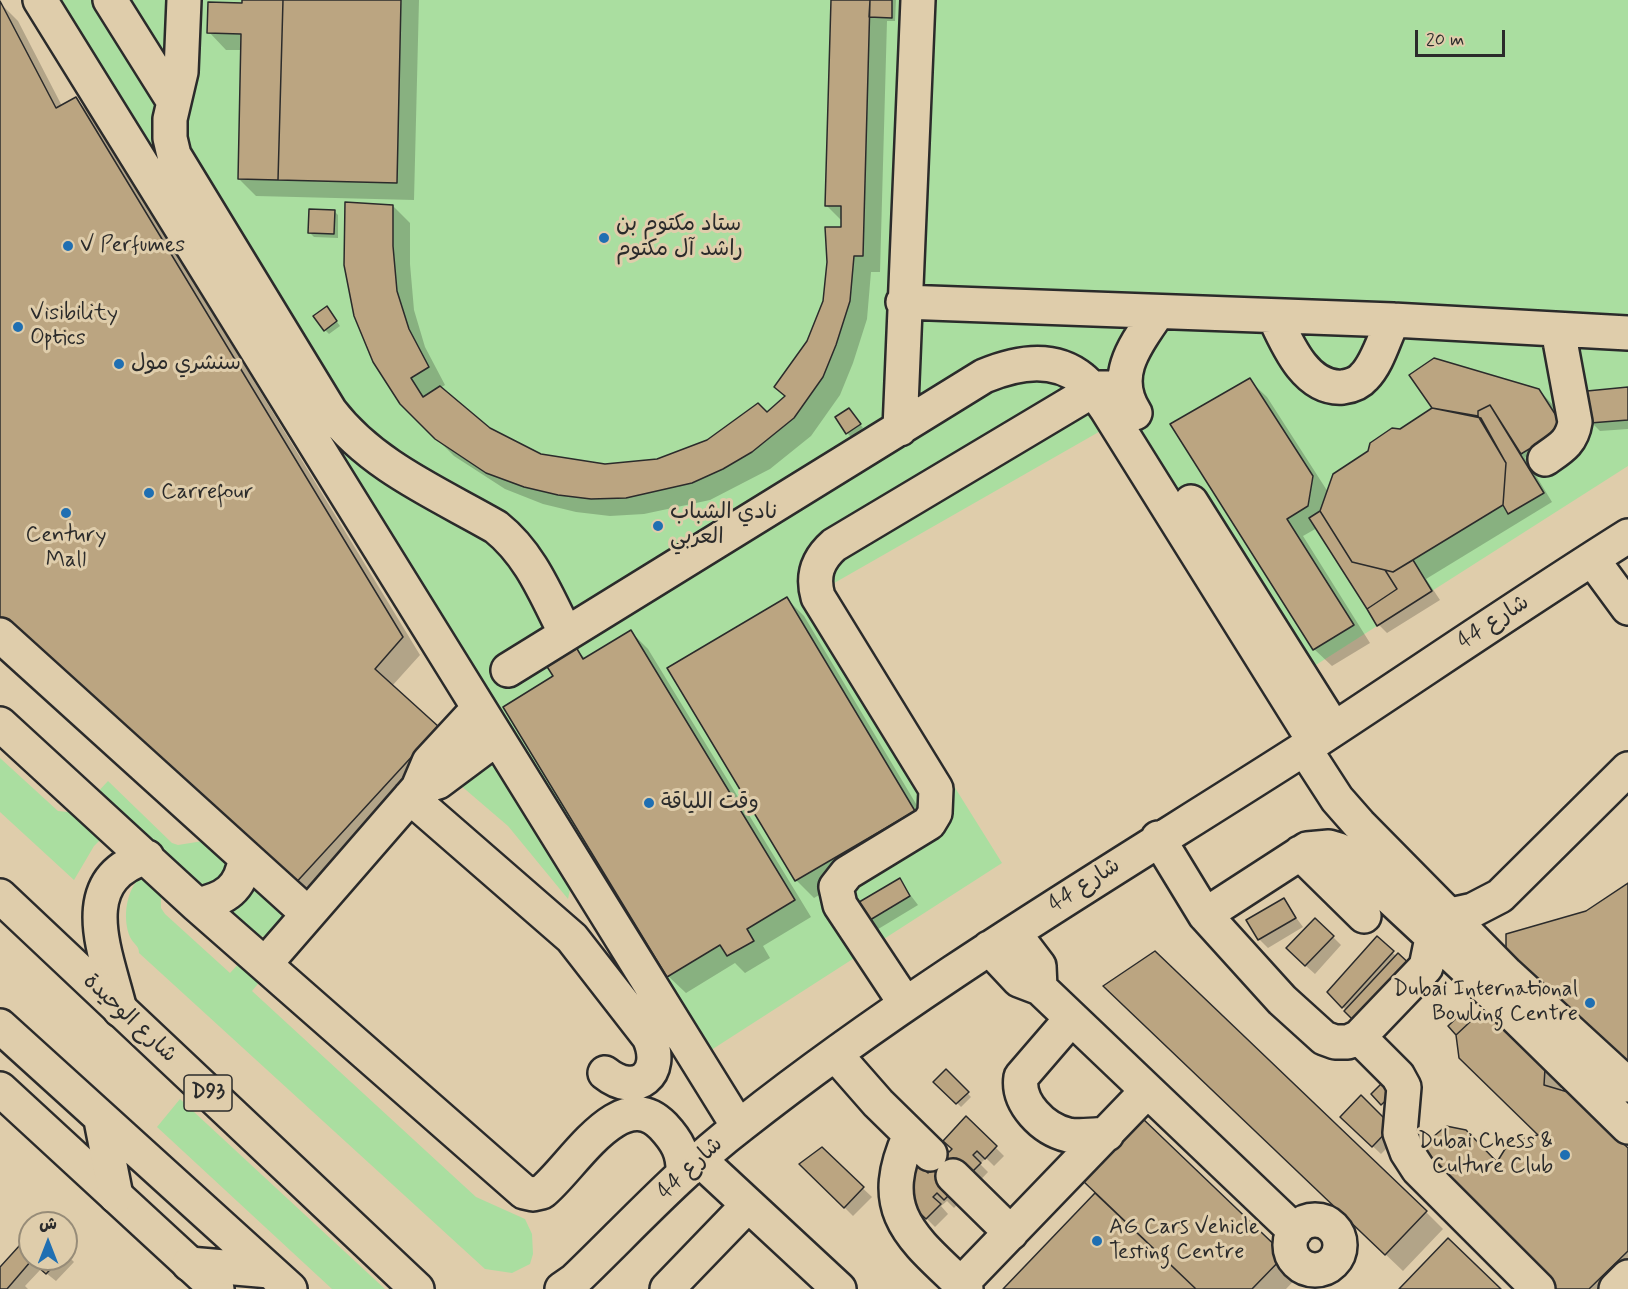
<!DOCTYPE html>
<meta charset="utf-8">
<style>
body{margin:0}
#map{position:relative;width:1628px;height:1289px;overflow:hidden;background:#dfcdab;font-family:Mynerve,"Playpen Sans Arabic",sans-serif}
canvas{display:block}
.north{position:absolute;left:18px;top:1211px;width:60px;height:60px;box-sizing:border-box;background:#dfcdab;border:2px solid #978c78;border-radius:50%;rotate:0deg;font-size:16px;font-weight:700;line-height:24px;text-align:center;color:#2b2b2b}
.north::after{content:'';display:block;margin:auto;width:21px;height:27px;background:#1f6fb2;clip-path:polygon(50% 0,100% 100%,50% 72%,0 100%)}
.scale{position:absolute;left:1415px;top:30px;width:90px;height:27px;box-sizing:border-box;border:3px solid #2b2b2b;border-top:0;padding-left:8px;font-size:18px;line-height:21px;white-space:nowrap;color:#2b2b2b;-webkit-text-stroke:4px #dfcdab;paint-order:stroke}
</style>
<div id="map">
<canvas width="1628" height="1289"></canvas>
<div class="north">ش</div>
<div class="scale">20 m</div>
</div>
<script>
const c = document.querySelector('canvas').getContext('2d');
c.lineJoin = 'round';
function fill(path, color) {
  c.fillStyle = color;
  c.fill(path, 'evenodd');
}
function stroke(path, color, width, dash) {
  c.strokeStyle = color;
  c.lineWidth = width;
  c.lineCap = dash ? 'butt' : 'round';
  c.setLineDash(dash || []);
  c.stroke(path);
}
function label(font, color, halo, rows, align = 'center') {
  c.font = font + ' Mynerve,"Playpen Sans Arabic",sans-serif';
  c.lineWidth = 6;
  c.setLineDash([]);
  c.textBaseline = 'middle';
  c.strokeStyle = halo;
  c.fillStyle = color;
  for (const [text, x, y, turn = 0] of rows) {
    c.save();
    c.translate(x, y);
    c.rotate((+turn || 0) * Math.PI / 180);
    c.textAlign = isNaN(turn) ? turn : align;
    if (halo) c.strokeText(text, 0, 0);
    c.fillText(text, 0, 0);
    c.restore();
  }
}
fill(new Path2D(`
 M54 0H1628V466L1308 670 1104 429 829 586 1002 863 705 1054Z
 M485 752 572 880 568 899 508 826 452 778Z
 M0 758 58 811 78 813 107 833 94 846 74 880 0 812Z
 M108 781 172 843 178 845 203 841 225 855 230 870 203 894 94 796Z
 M143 875 161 894V908L165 914 230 973 242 960 262 979 252 991 476 1197 525 1219 532 1234 533 1254 530 1264 512 1273 485 1269 139 953C139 945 133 944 130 937 122 918 126 888 143 875Z
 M256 886 292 918C259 946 263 940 229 916Z
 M180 1099 385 1289H332L157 1127Z`), '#aadea0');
fill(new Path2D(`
 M243 0H419L414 200 256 196 239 179 242 50H226L209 32 243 5Z
 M833 0H896L895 21H887L880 272H871L867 319 853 363 840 395 811 436 770 469 710 500 644 514 610 516 576 512 543 504 505 489 454 456 401 403 374 362 393 206 410 223V264L414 310 425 347 445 385 440 388 490 429 541 455 605 466 658 460 708 442 768 414 786 397 825 301 842 229V221L826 205Z
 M0 3 18 21 62 106 76 99 93 116 420 655 392 686 455 745 310 903 0 619Z
 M334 211 338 215V238L314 237 310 233Z
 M330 312 340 326 329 334 325 330Z
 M1412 375 1539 390 1552 404 1566 426 1523 451V454L1567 428 1535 466 1524 456 1552 502 1426 579 1440 600 1387 633 1379 625 1317 528 1303 536 1370 643 1332 666 1314 649 1172 425 1249 380 1267 397 1328 492 1400 431 1434 408Z
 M1628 388V429L1600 431 1592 423Z
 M853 414 863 428 851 437 847 433Z
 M787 599 804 616 931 829 814 898 797 881 669 669Z
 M631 632 648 649 811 917 763 946 770 958 745 973 735 963 686 993 668 976 575 649 586 659Z
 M899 880 918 905 870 934 861 925Z
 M1283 900 1303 927 1268 948 1259 939Z
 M1333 937 1341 945 1315 974 1296 957Z
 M1377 938 1397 957 1346 1010 1329 992Z
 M1122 1003 1426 1212 1443 1229 1403 1271Z
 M1471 1022 1544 1070 1561 1087V1092L1628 1150V1285L1624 1289H1546L1497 1164 1541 1136Z
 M946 1071 971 1097 961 1107 936 1082Z
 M1342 1117 1400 1135 1381 1154Z
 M966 1118 1004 1156 994 1166 986 1158 980 1164 988 1172 954 1208 947 1201 941 1206 948 1214 935 1227 898 1190 928 1175 954 1149Z
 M821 1149 872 1197 853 1216 801 1164Z
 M1097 1193 1284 1256 1301 1273 1286 1289H1005Z
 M30 1236V1259H66V1254L74 1262 56 1281 41 1269 25 1286 28 1289H0V1270Z`), '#0003');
const building = new Path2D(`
 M242 0H283L278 180 238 179 241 34 207 33 208 2 242 3Z
 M283 0H401L397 183 278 180Z
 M831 0H870L863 256H854L850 301 836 345 823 377 794 418 752 452 723 469 692 483 626 498 591 499 558 495 524 487 486 473 435 439 400 404 373 362 354 316 344 265 345 202 393 205V246L397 291 409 329 429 367 411 378 423 397 440 386 490 428 541 454 605 464 657 459 707 440 758 403 767 412 785 396 774 387 807 341 823 301 827 262 825 227H841V206H825Z
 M870 0H892V18L869 17Z
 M0 1 56 108 76 97 403 637 375 669 439 727 292 887 0 619Z
 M309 209 335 210 334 234 308 233Z
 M327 306 337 321 324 331 313 316Z
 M1434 358 1539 389 1564 428 1521 454 1490 405 1478 411V416L1432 408 1409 375Z
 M1250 378 1313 476 1308 506 1287 519 1354 625 1313 650 1170 424Z
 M1628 387V420L1590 423 1587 391Z
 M1490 405 1544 493 1508 514 1503 505 1506 463 1478 416V411Z
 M849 408 861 424 846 434 835 417Z
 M1432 408 1481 418 1506 463 1503 505 1393 572 1352 562 1320 511 1333 474 1368 451 1370 443 1392 428 1400 429Z
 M1320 511 1352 562 1385 570 1397 589 1367 609 1309 518Z
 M1413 560 1432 591 1377 626 1367 609 1397 589 1385 570 1393 572Z
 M787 597 915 811 795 881 667 668Z
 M631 630 795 900 747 929 754 941 727 956 720 945 667 977 503 707 553 676 546 665 576 647 583 659Z
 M900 878 910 896 860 926 849 908Z
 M1628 883V1069L1506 959V934L1586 911Z
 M1284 898 1296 918 1258 940 1246 920Z
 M1315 918 1334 936 1305 966 1286 948Z
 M1377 936 1394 951 1342 1008 1327 992Z
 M1155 951 1427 1211 1385 1255 1103 986Z
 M1398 953 1415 969 1360 1027 1344 1011Z
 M1463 1012 1471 1021 1456 1035 1448 1026Z
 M1471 1021H1494L1545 1069 1544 1085 1571 1093 1628 1148V1251L1589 1289H1544L1424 1162 1426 1143 1446 1126 1466 1130 1497 1162 1510 1141 1538 1135 1459 1058 1456 1035Z
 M946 1069 969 1092 956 1104 933 1082Z
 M1383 1082 1394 1093 1381 1105 1371 1094Z
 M1361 1095 1392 1126 1372 1147 1340 1117Z
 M966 1116 997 1146 985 1159 977 1151 973 1155 981 1163 944 1200 937 1193 933 1197 941 1204 926 1219 896 1190 919 1165 928 1173 932 1168 940 1144 949 1152 952 1149 943 1141Z
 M1142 1118 1285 1255 1252 1289H1196L1082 1180Z
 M822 1147 864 1187 844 1208 799 1164Z
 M1095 1193 1196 1289H1003Z
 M30 1234V1259H60L46 1274 31 1261 7 1289H0V1267Z
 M1448 1238 1501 1289H1399Z`);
fill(building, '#bba581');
stroke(building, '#2b2b2b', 1.5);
const minor = new Path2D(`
 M40 0 738 1126
 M110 0 174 102
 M184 0 181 72 170 119V138L174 155 330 411C372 466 437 493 496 527 531 555 546 595 566 634
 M903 302 1393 320 1628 333
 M1274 316C1287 344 1306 390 1343 387 1350 386 1359 383 1364 377 1378 363 1384 338 1393 320
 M1135 413C1110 375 1137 343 1158 312
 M900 429 918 0
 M1545 459C1561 448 1572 442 1575 422L1558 330
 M1191 502 1334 729
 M1592 559 1628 608
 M0 635 308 914
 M508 670 984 376C1015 363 1053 355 1082 379 1091 386 1099 398 1106 408L1314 741
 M0 724 197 905 524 1192 533 1194 542 1192C573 1167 620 1082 663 1126 677 1141 684 1153 683 1174
 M1304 748 1337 799 1359 824 1507 974 1628 1085
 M418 788 438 782 497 738
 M410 797 572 938 649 1037C666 1074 636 1098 605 1073
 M1158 838 1205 915 1282 1000 1324 1038 1335 1042H1348L1359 1037 1426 967 1432 938
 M1300 853 1364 916
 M197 905C225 899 241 889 245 859
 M1205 915 1307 849 1329 847 1339 850 1470 972 1628 1127
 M1450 915 1473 910 1500 896 1628 769
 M1014 933 1039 966 1040 988
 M989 948 1019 980 1040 988 1295 1231
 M265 964 418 788 429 762 478 709
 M905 1003 840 905 836 887 847 873 929 823 935 813 936 789 818 597C812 576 817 560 834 545L1097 388H1108L1127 395
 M120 1010C107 955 71 880 147 857
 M1071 1019 1021 1077C1017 1103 1043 1129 1068 1135 1080 1137 1095 1135 1107 1134
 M1359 1037 1398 1076 1404 1087 1400 1133 1407 1152 1418 1169 1538 1289
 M835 1054 878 1103 930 1154
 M0 1089 217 1289
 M910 1135C874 1213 913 1238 966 1289
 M700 1160 839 1289
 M953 1176 1011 1233
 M1290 1245a25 25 0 1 1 50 0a25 25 0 1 1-50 0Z
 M961 1284 1147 1091
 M562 1289 575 1280C629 1228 681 1171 741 1125 918 985 1113 871 1302 750 1411 679 1518 605 1628 536
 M667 1289 747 1206
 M1616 1289 1628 1277`);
const major = new Path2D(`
 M0 896 417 1289
 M0 1026 290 1289
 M101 1120 116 1196
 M189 1264 270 1271`);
stroke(minor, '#2b2b2b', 38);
stroke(major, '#2b2b2b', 38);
stroke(minor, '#dfcdab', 33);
stroke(major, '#dfcdab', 33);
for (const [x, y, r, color] of [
 [604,238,6,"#1f6fb2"],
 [68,246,6,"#1f6fb2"],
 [18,327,6,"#1f6fb2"],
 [119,364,6,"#1f6fb2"],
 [149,493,6,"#1f6fb2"],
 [66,513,6,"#1f6fb2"],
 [658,526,6,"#1f6fb2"],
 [649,803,6,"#1f6fb2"],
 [1590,1003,6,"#1f6fb2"],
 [1565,1155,6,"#1f6fb2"],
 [1097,1241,6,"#1f6fb2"]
]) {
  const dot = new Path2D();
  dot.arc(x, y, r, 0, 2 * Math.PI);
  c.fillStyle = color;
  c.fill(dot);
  stroke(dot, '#dfcdab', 2);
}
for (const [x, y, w] of [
 [208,1093,48]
]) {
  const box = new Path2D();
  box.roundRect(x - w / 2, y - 18, w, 36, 4.5);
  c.fillStyle = '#dfcdab';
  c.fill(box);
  stroke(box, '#2b2b2b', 1.5);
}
label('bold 21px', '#2b2b2b', null, [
 ["D93",208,1093]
]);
label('22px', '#2b2b2b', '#dfcdab', [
 ["ستاد مكتوم بن",616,225],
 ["راشد آل مكتوم",616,250],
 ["V Perfumes",80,246],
 ["Visibility",30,314],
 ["Optics",30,339],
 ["سنشري مول",131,364],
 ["Carrefour",161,493],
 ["نادي الشباب",670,513],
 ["العربي",670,538],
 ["Century",66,536,"center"],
 ["Mall",66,561,"center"],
 ["وقت اللياقة",661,803],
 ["Dubai International",1578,990,"right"],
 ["Bowling Centre",1578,1015,"right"],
 ["Dubai Chess &",1553,1142,"right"],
 ["Culture Club",1553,1167,"right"],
 ["AG Cars Vehicle",1109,1228],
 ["Testing Centre",1109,1253]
], 'left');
label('22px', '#2b2b2b', '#dfcdab', [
 ["شارع 44",1494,623,-33],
 ["شارع 44",1085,886,-33],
 ["شارع الوحيدة",129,1019,43],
 ["شارع 44",691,1169,-43]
]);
</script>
